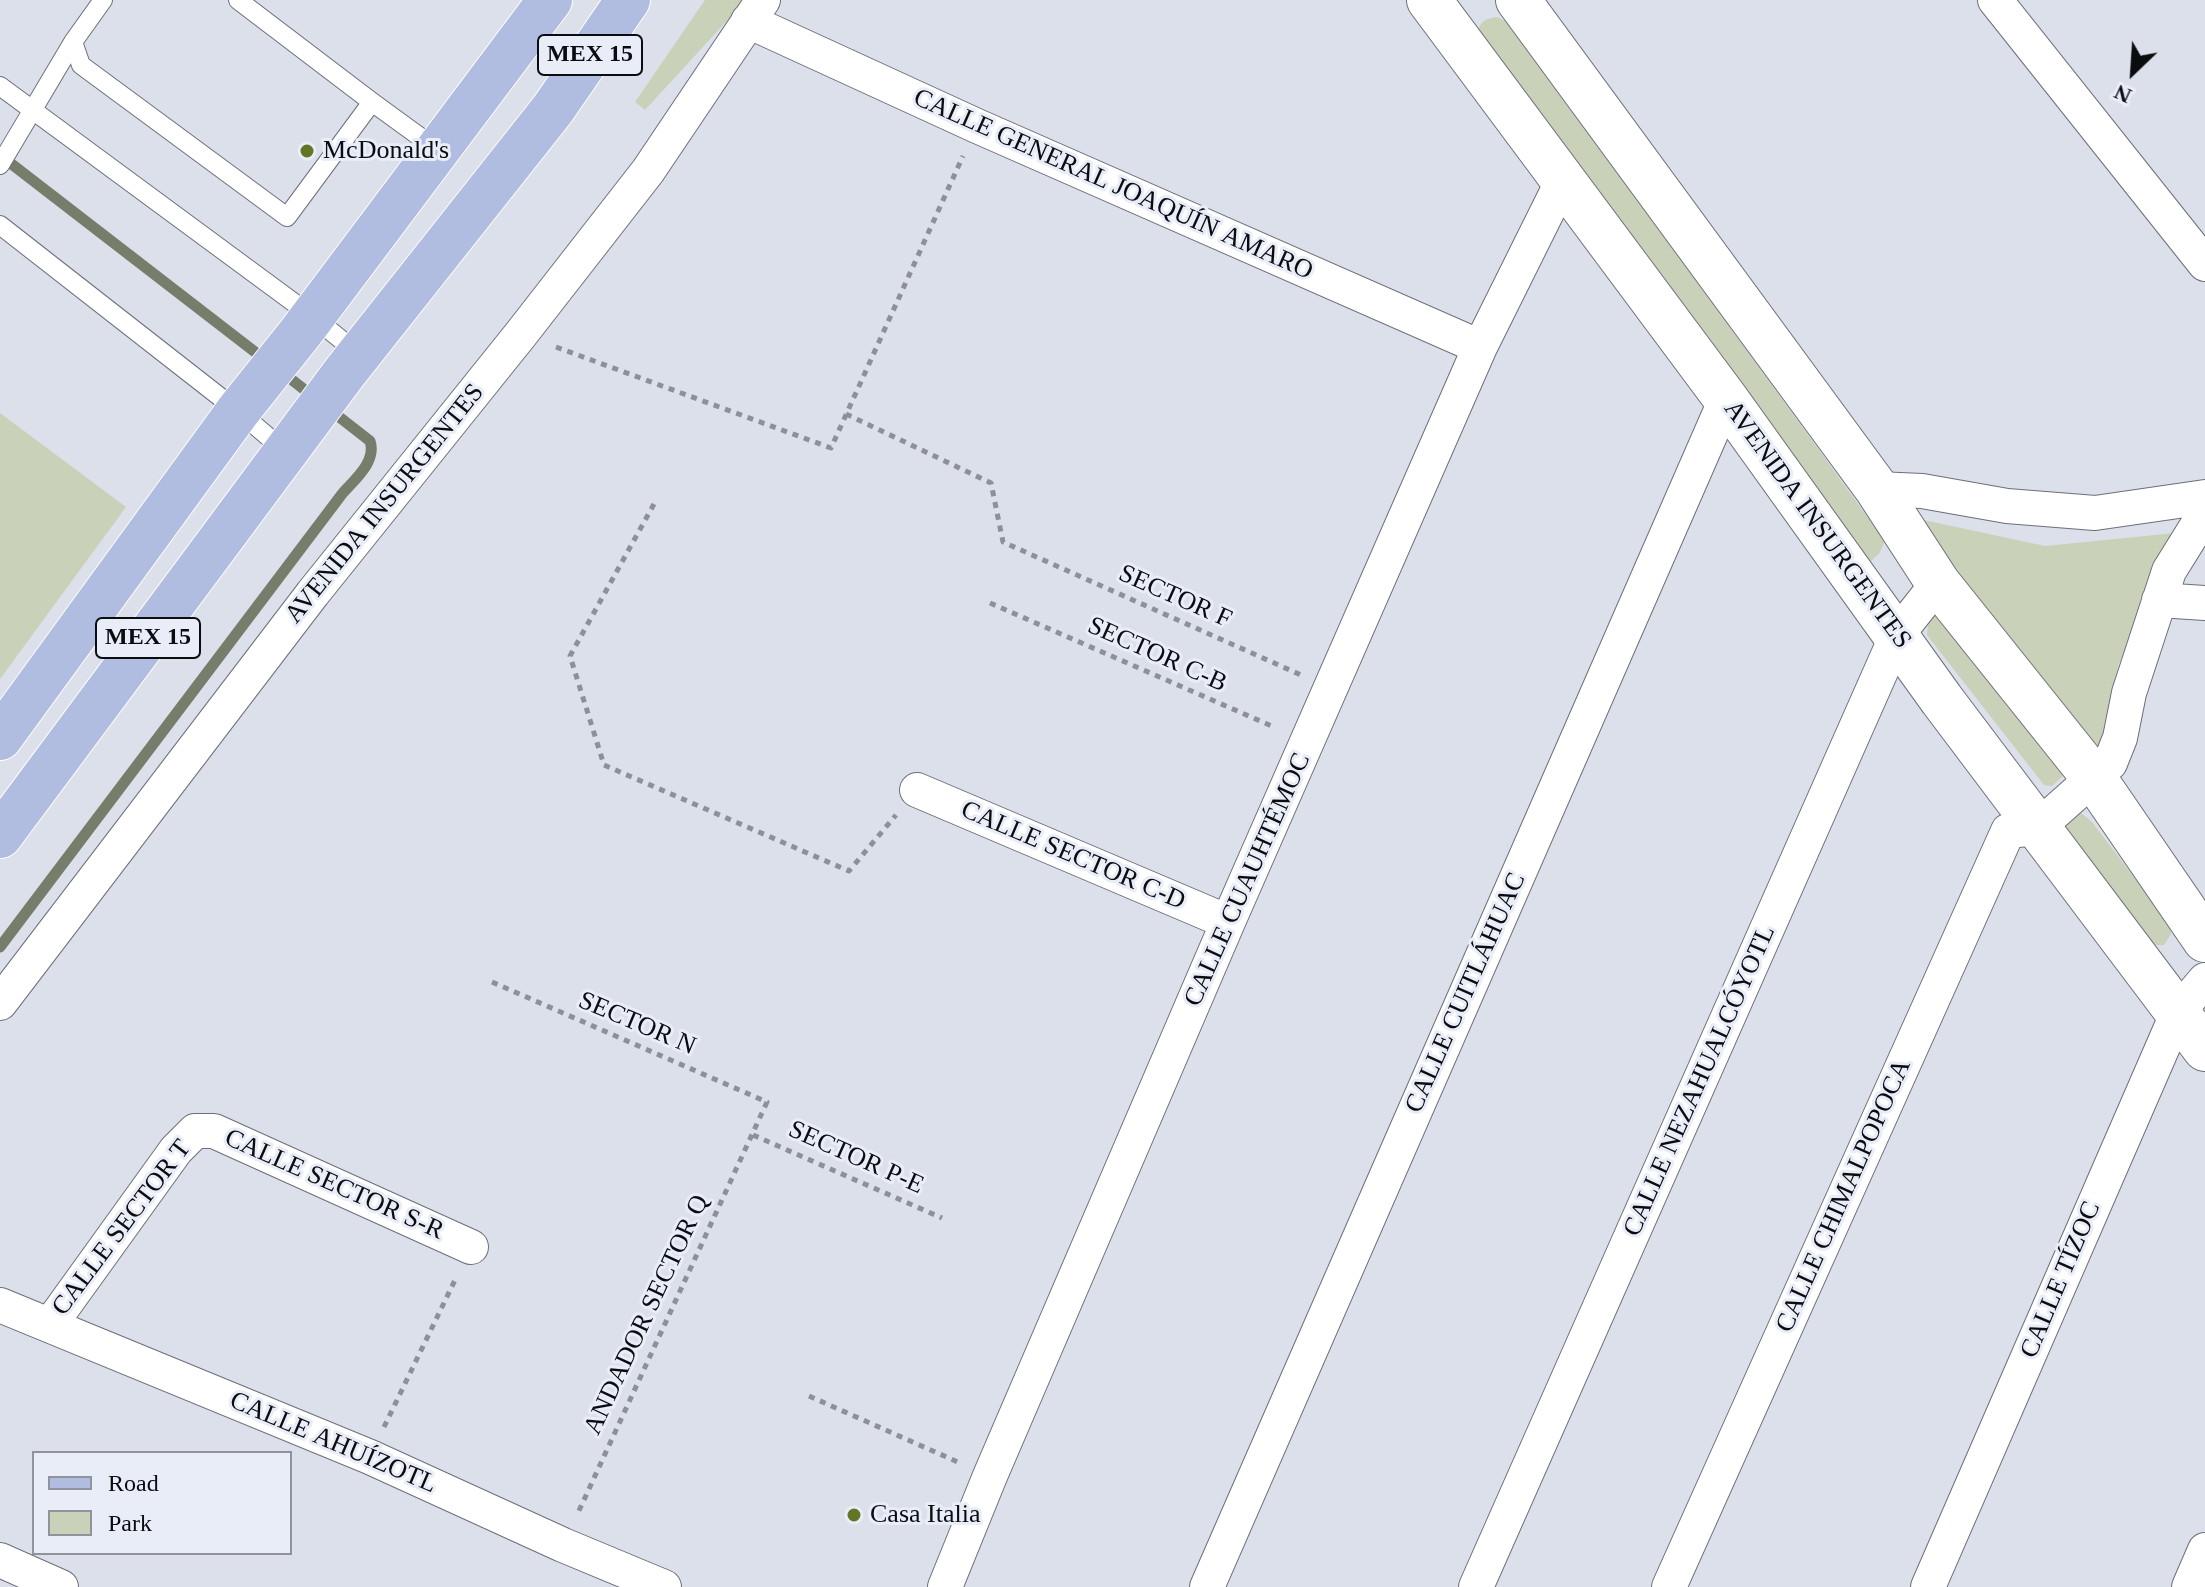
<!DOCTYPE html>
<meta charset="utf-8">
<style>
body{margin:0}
#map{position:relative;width:2205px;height:1587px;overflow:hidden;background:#dce0ea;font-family:"Times New Roman",serif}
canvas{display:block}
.legend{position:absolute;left:32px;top:1451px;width:260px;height:104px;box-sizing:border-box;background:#e9edf8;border:2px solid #90939b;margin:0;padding:10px 14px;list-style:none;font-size:24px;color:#0b0c10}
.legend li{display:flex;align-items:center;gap:16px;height:40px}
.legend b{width:40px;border:2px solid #90939b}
.north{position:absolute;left:2093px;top:32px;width:80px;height:80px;-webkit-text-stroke:6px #e9edf8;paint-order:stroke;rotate:205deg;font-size:22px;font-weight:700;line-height:32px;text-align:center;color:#0b0c10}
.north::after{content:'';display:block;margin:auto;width:28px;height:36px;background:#0b0c10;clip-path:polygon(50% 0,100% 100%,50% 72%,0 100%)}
</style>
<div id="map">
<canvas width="2205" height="1587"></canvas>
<ul class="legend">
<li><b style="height:10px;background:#b0bce0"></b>Road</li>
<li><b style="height:22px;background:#c9d1b9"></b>Park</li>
</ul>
<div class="north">N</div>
</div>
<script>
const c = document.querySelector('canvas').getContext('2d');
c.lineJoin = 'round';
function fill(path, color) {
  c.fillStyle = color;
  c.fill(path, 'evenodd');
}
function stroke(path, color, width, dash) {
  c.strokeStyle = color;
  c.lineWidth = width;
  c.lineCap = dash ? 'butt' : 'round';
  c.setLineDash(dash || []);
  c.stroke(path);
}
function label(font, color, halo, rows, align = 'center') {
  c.font = font + ' "Times New Roman",serif';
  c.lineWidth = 6;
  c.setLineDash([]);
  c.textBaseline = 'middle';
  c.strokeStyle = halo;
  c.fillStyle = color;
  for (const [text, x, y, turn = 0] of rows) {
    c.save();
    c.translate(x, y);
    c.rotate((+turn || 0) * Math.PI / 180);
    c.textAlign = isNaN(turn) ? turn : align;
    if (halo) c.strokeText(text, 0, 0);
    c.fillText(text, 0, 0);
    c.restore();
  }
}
fill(new Path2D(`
 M705 0H746L645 110 635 102Z
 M1497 17 1509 23 1885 541 1879 554 1871 561 1862 560 1476 37C1480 23 1482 19 1497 17Z
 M0 413 126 507 0 679Z
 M1919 519 2045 546 2175 533 2118 666 2097 758Z
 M1941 610 2065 767 2063 776 2052 786 2044 785 1927 635C1928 622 1929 616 1941 610Z
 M2081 813 2092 822 2171 926V934L2164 945H2150L2064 838 2067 821Z`), '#c9d1b9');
stroke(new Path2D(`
 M0 155 268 362
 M282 372 315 398
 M0 947 342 494C354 480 377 462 370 441L329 409`), '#777d6b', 11);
const service = new Path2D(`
 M238 0 372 102 438 150
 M73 42 81 65 287 217 372 102
 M0 86 312 316 360 355
 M0 165 73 42 103 0
 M0 225 238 411 286 452`);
const minor = new Path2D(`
 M1995 0 2205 264
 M748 21 977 126 1480 347
 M1877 489 1922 491 2007 506 2095 513 2205 497
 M2159 600 2205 603
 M917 790 1228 922
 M0 1003 313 593 521 334 648 171 763 0
 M0 1305 370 1457 563 1545 664 1587
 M50 1325 176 1150 195 1131H214L471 1247
 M0 1560 61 1587
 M945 1587 990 1476 1228 922 1480 347 1563 180
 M1207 1587 1726 399
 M1476 1587 1897 635 1938 583
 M1669 1587 2008 831 2037 828 2110 763 2120 738 2129 693 2169 571 2205 513
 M1928 1587 2178 1012 2205 980
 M2189 1587 2205 1550`);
const secondary = new Path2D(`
 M1429 0 1726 399 1942 700 2205 1049
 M1518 0 1877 489 1938 583 2094 778 2205 940`);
const primary = new Path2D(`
 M0 738 238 411 301 332 550 0
 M0 836 345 372 553 109 628 0`);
stroke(service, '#6c6f79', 20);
stroke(minor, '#6c6f79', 36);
stroke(secondary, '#6c6f79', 46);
stroke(primary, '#fff', 46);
stroke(new Path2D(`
 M556 347 831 448 963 156
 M846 414 991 483 1003 542 1301 675
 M654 504 570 656 604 765 849 871 896 815
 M990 603 1274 727
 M492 982 767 1102 577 1515
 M753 1135 942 1218
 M809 1396 960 1463
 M384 1427 456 1278`), '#8d9098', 5, [6, 6]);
stroke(service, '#fff', 18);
stroke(minor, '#fff', 34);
stroke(secondary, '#fff', 44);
stroke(primary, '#b0bce0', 44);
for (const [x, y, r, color] of [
 [307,151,8,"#637626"],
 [854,1515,8,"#637626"]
]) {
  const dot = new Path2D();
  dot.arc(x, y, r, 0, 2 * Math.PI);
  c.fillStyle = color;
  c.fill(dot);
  stroke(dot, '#e9edf8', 3);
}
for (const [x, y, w] of [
 [590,55,104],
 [148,638,104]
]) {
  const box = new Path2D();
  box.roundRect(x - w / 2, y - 20, w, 40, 6);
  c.fillStyle = '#e9edf8';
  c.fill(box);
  stroke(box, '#0b0c10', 2);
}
label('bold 24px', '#0b0c10', null, [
 ["MEX 15",590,55],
 ["MEX 15",148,638]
]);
label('26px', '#0b0c10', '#e9edf8', [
 ["McDonald's",323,151],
 ["Casa Italia",870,1515]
], 'left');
label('26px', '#0b0c10', '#e9edf8', [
 ["CALLE GENERAL JOAQUÍN AMARO",1113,185,24],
 ["AVENIDA INSURGENTES",385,504,-51],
 ["AVENIDA INSURGENTES",1817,525,54],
 ["SECTOR F",1175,597,24],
 ["SECTOR C-B",1157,655,24],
 ["CALLE SECTOR C-D",1073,856,23],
 ["CALLE CUAUHTÉMOC",1248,880,-66],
 ["CALLE CUITLÁHUAC",1466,993,-66],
 ["SECTOR N",637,1024,23],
 ["CALLE NEZAHUALCÓYOTL",1700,1081,-66],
 ["SECTOR P-E",856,1158,24],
 ["CALLE SECTOR S-R",334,1185,24],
 ["CALLE CHIMALPOPOCA",1844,1196,-66],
 ["CALLE SECTOR T",122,1228,-53],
 ["CALLE TÍZOC",2061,1280,-67],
 ["ANDADOR SECTOR Q",647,1315,-65],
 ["CALLE AHUÍZOTL",333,1443,23]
]);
</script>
